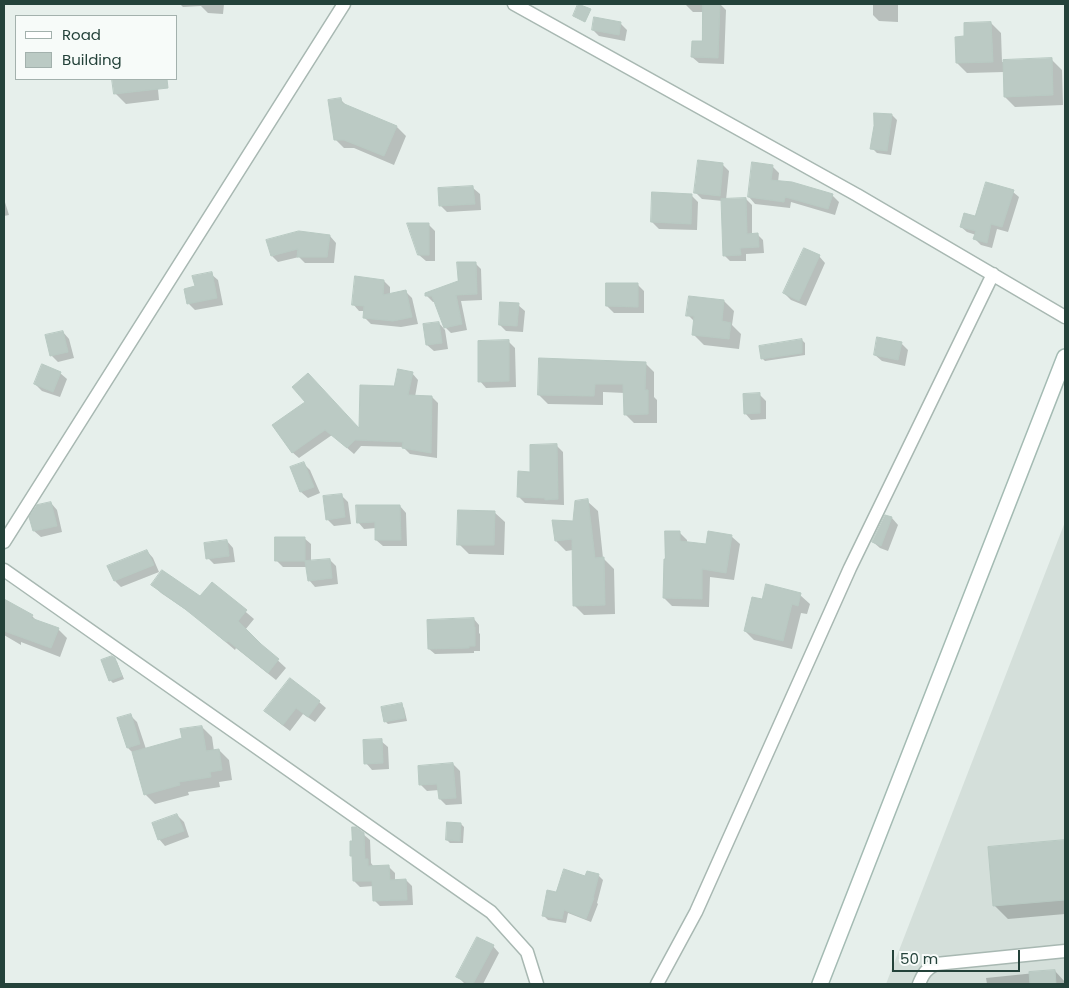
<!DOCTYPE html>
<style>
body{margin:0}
#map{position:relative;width:1069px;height:988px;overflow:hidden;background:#e6efeb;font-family:Poppins,sans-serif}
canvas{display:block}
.frame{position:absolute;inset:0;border:5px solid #24423a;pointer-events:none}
.legend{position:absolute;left:15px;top:15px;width:162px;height:65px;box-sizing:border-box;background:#f7fbf9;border:1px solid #a3b1ad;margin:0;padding:6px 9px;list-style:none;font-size:15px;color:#24423a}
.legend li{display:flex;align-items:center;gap:10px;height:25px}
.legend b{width:25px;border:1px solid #a3b1ad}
.scale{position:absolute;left:892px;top:950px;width:128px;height:22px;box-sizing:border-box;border:2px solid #24423a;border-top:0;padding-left:6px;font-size:15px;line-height:18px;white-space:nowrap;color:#24423a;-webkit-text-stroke:4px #f7fbf9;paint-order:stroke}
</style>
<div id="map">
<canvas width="1069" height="988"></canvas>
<div class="frame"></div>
<ul class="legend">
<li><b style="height:6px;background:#fff"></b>Road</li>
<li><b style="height:14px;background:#bbcac4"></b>Building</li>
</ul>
<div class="scale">50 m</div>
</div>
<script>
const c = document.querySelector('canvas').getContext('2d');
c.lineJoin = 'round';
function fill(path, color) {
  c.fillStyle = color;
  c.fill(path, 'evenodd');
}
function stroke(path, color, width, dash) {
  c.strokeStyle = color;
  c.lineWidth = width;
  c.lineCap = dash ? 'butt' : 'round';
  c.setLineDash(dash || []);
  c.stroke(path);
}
fill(new Path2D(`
 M1065 522V984H886Z`), '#d4dfda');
fill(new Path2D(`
 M180 4H224L223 14 208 13 201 6 183 7Z
 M686 4H720L726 10 724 64 699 63 692 57 704 42V12H693L686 5Z
 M873 4H898V22L879 21 873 15Z
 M595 19 621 24 627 30 625 41 599 36 593 30Z
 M991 23 1001 33 1002 62 1052 60 1062 70 1063 105 1015 107 1005 97 1004 72 967 73 957 63 965 37Z
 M114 79H157L159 100 126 104 115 93Z
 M340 99 348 107 397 127 406 136 394 165 354 148H344L335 139Z
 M892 115 897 120 891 155 877 153 872 148Z
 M722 164 729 171 726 200 746 199 752 205V235L757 234 763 240 764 253 746 254V261H730L724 255 723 201 702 199 696 193Z
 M772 166 779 173 778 182 832 195 839 202 835 215 791 202 790 208 755 204 749 197Z
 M473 188 480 194 481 210 447 212 441 206Z
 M1013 192 1019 197 1008 232 997 229 992 248 981 245 975 239 976 235 967 232 961 227 976 218Z
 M691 195 698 202 697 230 659 229 652 222Z
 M4 199 9 215 4 216Z
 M428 224 435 231V261H426L419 255Z
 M330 236 336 243 334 263H305L299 257 278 262 272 256Z
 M819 256 825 263 806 306 791 300 784 293Z
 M475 263 481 269 482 300 461 301 467 330 451 333 445 327V328L436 302H433L426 295 459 282Z
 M211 274 218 280 223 305 195 310 189 304 196 287Z
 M384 281 390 287V295L406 292 412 298 418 324 401 327 371 324 364 317 365 311H359L353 304Z
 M638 285 644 291V313H614L607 306Z
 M724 301 734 311 732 325 741 334 739 349 704 345 694 335 695 322 688 315Z
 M518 305 525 311 523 332 506 331 500 325Z
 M439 323 445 330 448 349 434 351 427 345Z
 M63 332 69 339 74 358 58 362 51 355Z
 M802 340 805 343V355L765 361 762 358Z
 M508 341 515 348 516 387 486 388 480 381Z
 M901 343 908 350 905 366 882 361 875 355Z
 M645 363 654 372V397L657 400V423H634L625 414V393L603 392V405L548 404 539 395Z
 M60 373 67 379 60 397 42 391 35 384Z
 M412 373 418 380 415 397H432L438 403 437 458 410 454 403 447 361 446 354 454 332 435 299 458 292 452 273 426 360 430 395 387Z
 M759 394 766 401V419L751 420 745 413Z
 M556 445 563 452 564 505 525 503 519 497 531 473Z
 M303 463 310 470 320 493 308 498 301 492Z
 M341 495 348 502 351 524 334 526 327 519Z
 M587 501 598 511 603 558 614 569 615 614 584 615 574 605 573 550 566 551 556 541 574 522Z
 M51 503 57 510 62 532 41 537 34 531Z
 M400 506 406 513 407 546H383L376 540V528L364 529 358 522Z
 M494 512 505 522 504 555 469 554 459 544Z
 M886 516 892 518 898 525 888 551 880 548 873 542Z
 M679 532 687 540V543L707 546 731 536 740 544 734 580 710 577 709 607 672 606 664 598Z
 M304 538 311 544V562L330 560 336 566 338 584 315 587 309 580 307 567H283L277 561Z
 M227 541 233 548 235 562 214 564 207 557Z
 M147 551 153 558 159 572 121 587 115 581Z
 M212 583 254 619 245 630 286 668 276 680 236 648 235 650 195 616 161 593 153 585 201 598Z
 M800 595 810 604 807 614 801 613 792 649 754 640 745 631 763 601Z
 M4 600 32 616 37 621 58 629 67 638 60 657 21 642V645L4 635Z
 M474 619 479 625V633L480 634V651H474V653L435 654 429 649Z
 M114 659 117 662 124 679 113 683 110 680Z
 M319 702 326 708 315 722 303 714 290 731 273 718 266 711Z
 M401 705 404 708 407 721 388 724 385 721Z
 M131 716 137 722 146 749 183 739 202 727 212 737 214 751 219 750 229 760 232 780 219 782 220 787 188 792 189 795 155 804 145 794 134 754 128 748Z
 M381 741 388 747 389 769 372 770 366 763Z
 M453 764 460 771 462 804 446 805 440 799 439 790 427 791 421 785Z
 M177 815 184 822 189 837 165 846 159 839Z
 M461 824 464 827 463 843H450L447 840Z
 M363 834 370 840 371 863 374 867H389L395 873V881L406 880 412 886 413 905 380 906 374 900V886L360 887 354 881V858L351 855Z
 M1065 842V914L1008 919 994 905 989 848Z
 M588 873 599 876 603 880 597 903 598 904 591 922 568 913 566 923 548 920 544 916 557 893 586 878Z
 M493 946 499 953 483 984H466L464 983 457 976Z
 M1055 971 1065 982V984H987L986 978Z`), '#0003');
const building = new Path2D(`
 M578 4 591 9 585 22 573 16Z
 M703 4H720L718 58 691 57 692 41H702Z
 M594 17 621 22 619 35 592 30Z
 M991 22 993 62 956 63 955 37 964 36V23Z
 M1052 58 1053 95 1004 97 1003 60Z
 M112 79H167L168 88 114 94Z
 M341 98 342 103 397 126 384 156 344 140H334L328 100Z
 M874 113 892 114 887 151 870 149 874 126Z
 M698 160 723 163 720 196 694 193Z
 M752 162 773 165 771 180 792 182 833 194 828 209 785 197 784 202 748 197Z
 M986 182 1014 190 1002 227 991 224 987 243 973 239 976 231 960 227 964 213 975 216Z
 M473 186 475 204 439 206 438 188Z
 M652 192 692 194 691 224 651 222Z
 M746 198 747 234 758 233 759 247 740 248 741 255 723 256 721 199Z
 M407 223H429V255H418Z
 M299 231 330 235 327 257H297L298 249 271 256 266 240Z
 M804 248 820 255 799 301 783 293Z
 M457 262H476L477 294 456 295 462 324 444 328 432 296H425V293L458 281Z
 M212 272 217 298 187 304 184 289 195 286 192 276Z
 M355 276 384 280 383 295 406 290 412 317 393 321 363 318 364 306 352 305Z
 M606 283H638V307L606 306Z
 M689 296 724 300 722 321 731 323 729 339 692 335 694 316H686Z
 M500 302 519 303 517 326 499 325Z
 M439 322 442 343 426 345 423 324Z
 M63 331 68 352 50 356 45 335Z
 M877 337 902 342 898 360 874 355Z
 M802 339V353L761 359 759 346Z
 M509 340V381L478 382V341Z
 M539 358 646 362 645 390H648V414L624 415 623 384H595L594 396 538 395Z
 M42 364 61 372 53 392 34 384Z
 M398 369 413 372 408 395 432 396 431 453 402 448 403 442 355 440 347 448 325 430 292 453 272 425 305 402 292 387 308 373 359 428 360 385 394 386Z
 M760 393V413L744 414 743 394Z
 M557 444 558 499 545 500V498L517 497 518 471 530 472V445Z
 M304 462 314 487 300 492 290 467Z
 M342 494 345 517 326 520 323 496Z
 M588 499 595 558 604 557 605 605 573 606 572 539 555 541 552 520 573 521 575 501Z
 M51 502 57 526 33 531 29 517 37 505Z
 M356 505H400L401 540H375V522L357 523Z
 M458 510 495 511 494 545H457Z
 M885 515 892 517 881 546 872 542Z
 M665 531H680V541L706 544 708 531 732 535 726 573 702 569V599L663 598 664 559H665Z
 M275 537H305V561H275Z
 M227 540 229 556 206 559 204 543Z
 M147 550 154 565 114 581 107 566Z
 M330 559 332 578 308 581 305 561Z
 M162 570 200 596 212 582 247 610 238 621 261 644 279 659 268 673 228 641 226 642 185 609 151 585Z
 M766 584 801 593 798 606 792 604 783 641 744 631 752 597 762 599Z
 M4 599 33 615 31 618 59 628 51 648 4 631Z
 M474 618V627H475V646H469V648L428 649 427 620Z
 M112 656 115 658 122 676 109 681 101 660Z
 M290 678 320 701 308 717 296 708 283 725 264 711Z
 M402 703 405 718 384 722 381 707Z
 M131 714 140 744 127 748 117 718Z
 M202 726 206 751 219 749 222 770 210 772 211 777 179 782 180 785 144 795 132 752 182 738 180 729Z
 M382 739 383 763 364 764 363 740Z
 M453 763 456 798 439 799 437 784 419 785 418 766Z
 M177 814 184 831 158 840 152 823Z
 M447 822 461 823 460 841 446 840Z
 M352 827H356L364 833 365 859H368V866L389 865 390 880 406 879 407 900 373 901 372 881H353L352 856H350V841H352Z
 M1065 840V900L993 906 988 847Z
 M564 869 585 876 587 871 599 874 593 898H594L586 919 564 910 562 919 542 916 547 890 556 892Z
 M477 937 494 945 473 984H470L456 977Z
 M1055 970 1056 984H1030L1029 972Z`);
fill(building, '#bbcac4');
stroke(building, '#b8c9c2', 1);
const street = new Path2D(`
 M514 4 857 195 1065 317
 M4 542 344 4
 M4 570 491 912 527 952 537 984
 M657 984 696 912 850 568 993 274
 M919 984C923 974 926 969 936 964L1065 951`);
const secondary = new Path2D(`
 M820 984 1065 357`);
stroke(street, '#a8b8b2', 15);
stroke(secondary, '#a4bbb3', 18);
stroke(street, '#fff', 12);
stroke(secondary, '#fff', 15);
</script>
